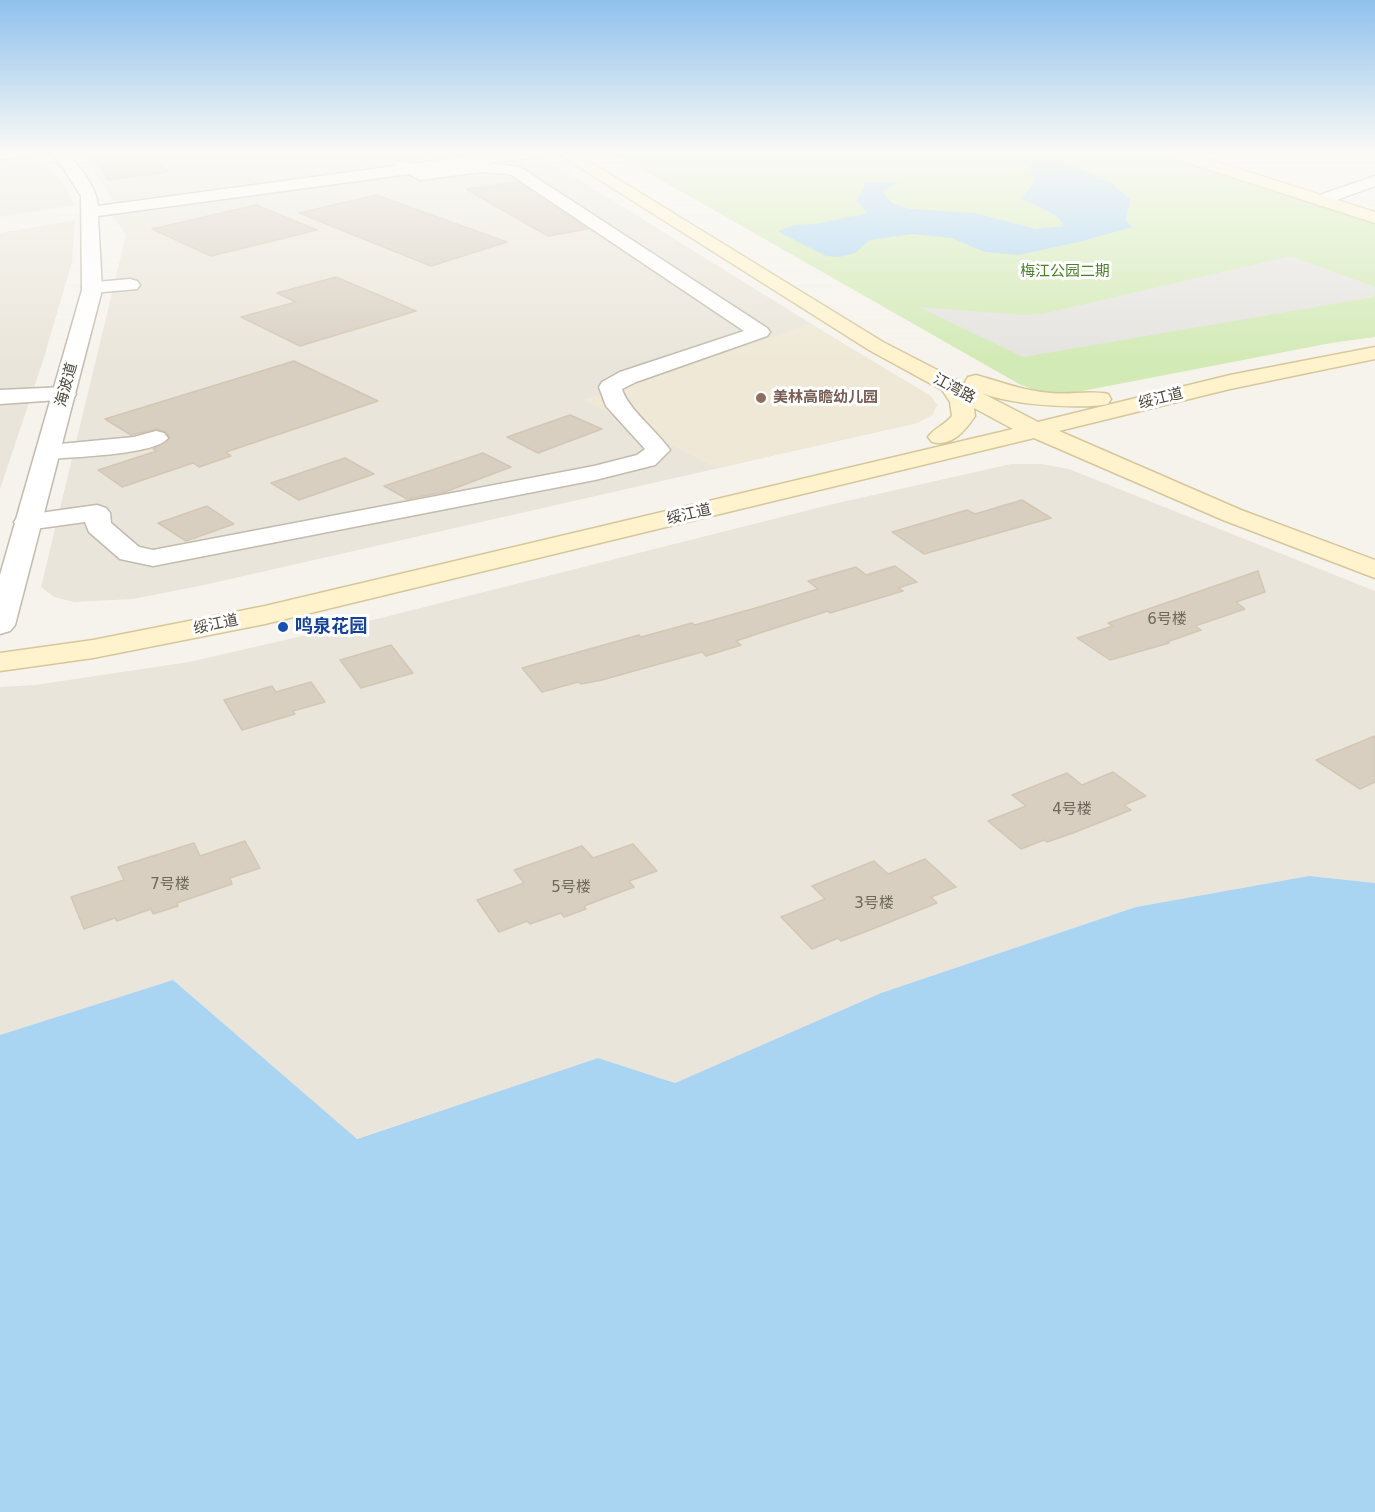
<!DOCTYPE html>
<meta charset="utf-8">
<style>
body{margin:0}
canvas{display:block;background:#f6f3ec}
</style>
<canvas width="1375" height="1512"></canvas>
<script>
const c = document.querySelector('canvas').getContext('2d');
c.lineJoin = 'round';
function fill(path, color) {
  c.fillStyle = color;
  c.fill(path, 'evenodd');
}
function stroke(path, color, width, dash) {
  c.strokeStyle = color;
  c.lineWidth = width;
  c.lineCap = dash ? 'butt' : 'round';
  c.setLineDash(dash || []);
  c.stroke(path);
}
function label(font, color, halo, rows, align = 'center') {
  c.font = font + ' "DejaVu Sans","Noto Sans SC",sans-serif';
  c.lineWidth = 6;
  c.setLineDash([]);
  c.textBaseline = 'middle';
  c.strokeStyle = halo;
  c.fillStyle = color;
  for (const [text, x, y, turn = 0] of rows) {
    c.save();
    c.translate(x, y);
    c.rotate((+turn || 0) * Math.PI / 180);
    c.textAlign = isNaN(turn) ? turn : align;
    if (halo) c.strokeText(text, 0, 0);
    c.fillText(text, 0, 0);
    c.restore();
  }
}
fill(new Path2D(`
 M0 151H27L41 159 65 186 75 205 0 217Z
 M78 151H494L114 202 86 159Z
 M541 156 913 387 931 396 937 405 932 415 917 423 204 585 133 599 74 602 54 597 41 587 126 235 113 216Z
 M75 220 72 262 42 364 0 489V233Z
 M1011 464H1042L1069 469 1375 591V883L1309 876 1136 907 881 993 675 1083 598 1058 356 1139 173 980 0 1035V687L35 685 189 662 381 618 829 505Z`), '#eae5da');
fill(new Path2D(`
 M811 324 931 396 937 405 932 415 917 423 717 468 583 400Z`), '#efe8d6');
fill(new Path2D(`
 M610 151H1157L1375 223V337L1331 343 1072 393H1042L1019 384Z`), '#d2eab5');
fill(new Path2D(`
 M1291 256 1375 287 1374 297 1023 357 919 307 1022 315 1042 314Z`), '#e5e3e0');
fill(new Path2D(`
 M991 151H1039L1110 182 1131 200 1125 220 1133 227 1078 242 1019 255 985 252 951 238 913 234 870 240 855 253 839 257 826 256 777 231 796 225 816 224 867 213 857 201 866 182H898L883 192 892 203 910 209 975 213 1036 229 1064 226 1057 216 1021 198 1034 184 1032 171 1023 163Z
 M1309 876 1375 883V1512H0V1035L173 980 357 1139 598 1058 675 1083 881 993 1136 907Z`), '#a9d4f2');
const building = new Path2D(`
 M90 151H144L169 172 108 180Z
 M517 182 522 184 588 229 548 236 466 189Z
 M376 195 507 242 431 266 299 213Z
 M256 205 317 230 211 256 152 229Z
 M336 277 416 311 300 346 241 317 296 302 277 293Z
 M294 361 378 401 226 452 231 456 199 467 193 463 122 487 98 470 157 451 153 449 170 438 166 432 157 429 131 435 105 419Z
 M570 415 602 429 538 453 507 437Z
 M483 453 511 467 445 492 407 499 384 486Z
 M345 458 374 474 299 500 271 483Z
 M1022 500 1051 518 924 554 892 532 967 510 975 514Z
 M207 506 234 524 186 541 158 523Z
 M895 566 917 582 898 588 903 591 830 613 828 611 769 630 736 641 741 645 706 656 702 652 602 680 581 684 578 682 542 692 522 668 639 635 641 637 692 623 695 625 759 607 818 589 808 581 856 567 866 575Z
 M1258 571 1265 592 1236 602 1245 609 1195 626 1201 630 1167 642 1169 643 1110 660 1077 638 1113 626 1108 623Z
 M391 645 413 673 361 688 340 660Z
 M311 682 325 702 293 711 295 714 242 730 224 700 272 686 276 692Z
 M1375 736V782L1360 789 1316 760Z
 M1113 772 1146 796 1124 805 1131 810 1073 833 1047 842 1044 840 1021 849 988 821 1026 806 1012 795 1067 773 1082 785Z
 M245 841 260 868 230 878 232 884 177 903 178 906 153 914 151 909 117 921 115 918 84 929 71 897 124 880 118 867 194 843 200 856Z
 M633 844 657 871 629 881 634 887 584 906 586 909 564 917 561 913 530 924 527 921 499 932 477 900 524 883 514 870 582 846 593 858Z
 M925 859 956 887 931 897 937 903 870 930 841 941 838 938 812 949 781 917 825 899 812 886 874 861 888 874Z`);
fill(building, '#d8cfc1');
stroke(building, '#d3c7b4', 1.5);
const minor = new Path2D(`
 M0 151H32L30 154 0 160Z
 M403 160 423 170 481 162 520 167 767 328 770 332 767 336 636 382 622 389C627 408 658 432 670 450L655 465 595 480 153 566 120 559 89 532 85 522 27 530 18 528 14 522 18 516 97 505 106 508 110 513 111 523 139 547 153 550 594 466 637 455 645 449 606 406 599 387 602 382 620 372 744 331 510 174 481 172 420 180 398 168 395 165 398 162Z
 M130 279 137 281 140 285 137 289 92 293 85 291 82 287 85 283Z
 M65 387 73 389 76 394 73 399 0 404V390Z
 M156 431 164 433 168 438C156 455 72 457 49 459L41 457 37 452 41 447 49 445 134 437Z`);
const tertiary = new Path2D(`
 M48 151H64C78 164 97 187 98 206L507 151H549L542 156 98 216 102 290 15 625 10 631 0 634V575L82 290 81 196 62 166Z
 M1375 176V186L1320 206 1312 201 1314 197Z`);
const secondary = new Path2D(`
 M554 151H572L883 342 1038 422 1230 375 1375 347V359L1230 389 1059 431 1241 510 1375 560V578L1223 520 1034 438 265 624 93 658 0 671V653L93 640 265 606 1013 429 974 408 975 416C965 431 952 447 932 442L928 437C934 428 945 425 952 416L950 402 942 390 869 350Z
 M1159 151H1182L1375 212V223L1161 154Z
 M976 375C1001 382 1024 391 1051 393 1069 395 1090 390 1108 394L1111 399 1108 404C1081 410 981 405 965 382L968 377Z`);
stroke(minor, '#c2bbae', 3);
stroke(tertiary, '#c2bbae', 3);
stroke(secondary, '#d6c79b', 3);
fill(minor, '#fff');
fill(tertiary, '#fff');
fill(secondary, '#fff3cd');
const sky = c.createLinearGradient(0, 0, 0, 363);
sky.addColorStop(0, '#8fc1ec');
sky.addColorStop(0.42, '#fbfaf6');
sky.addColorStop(1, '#fbfaf600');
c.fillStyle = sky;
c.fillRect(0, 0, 1375, 363);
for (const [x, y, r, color] of [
 [761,398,6,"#8d6e63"],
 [283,627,6,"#1a4fb4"]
]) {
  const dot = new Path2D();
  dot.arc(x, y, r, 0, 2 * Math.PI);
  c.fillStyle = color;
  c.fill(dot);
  stroke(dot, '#fff', 2);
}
label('15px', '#4a7f2a', '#fff', [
 ["梅江公园二期",1065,272]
]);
label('15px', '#4b4439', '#fff', [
 ["海波道",67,385,-75],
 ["江湾路",954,389,28],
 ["绥江道",1161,399,-14],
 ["绥江道",689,515,-13],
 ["绥江道",216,625,-12]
]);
label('bold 15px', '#785e54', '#fff', [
 ["美林高瞻幼儿园",773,398]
], 'left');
label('15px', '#6e675b', null, [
 ["6号楼",1167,620],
 ["4号楼",1072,810],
 ["7号楼",170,885],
 ["5号楼",571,888],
 ["3号楼",874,904]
]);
label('bold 18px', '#164399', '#fff', [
 ["鸣泉花园",295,627]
], 'left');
</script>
